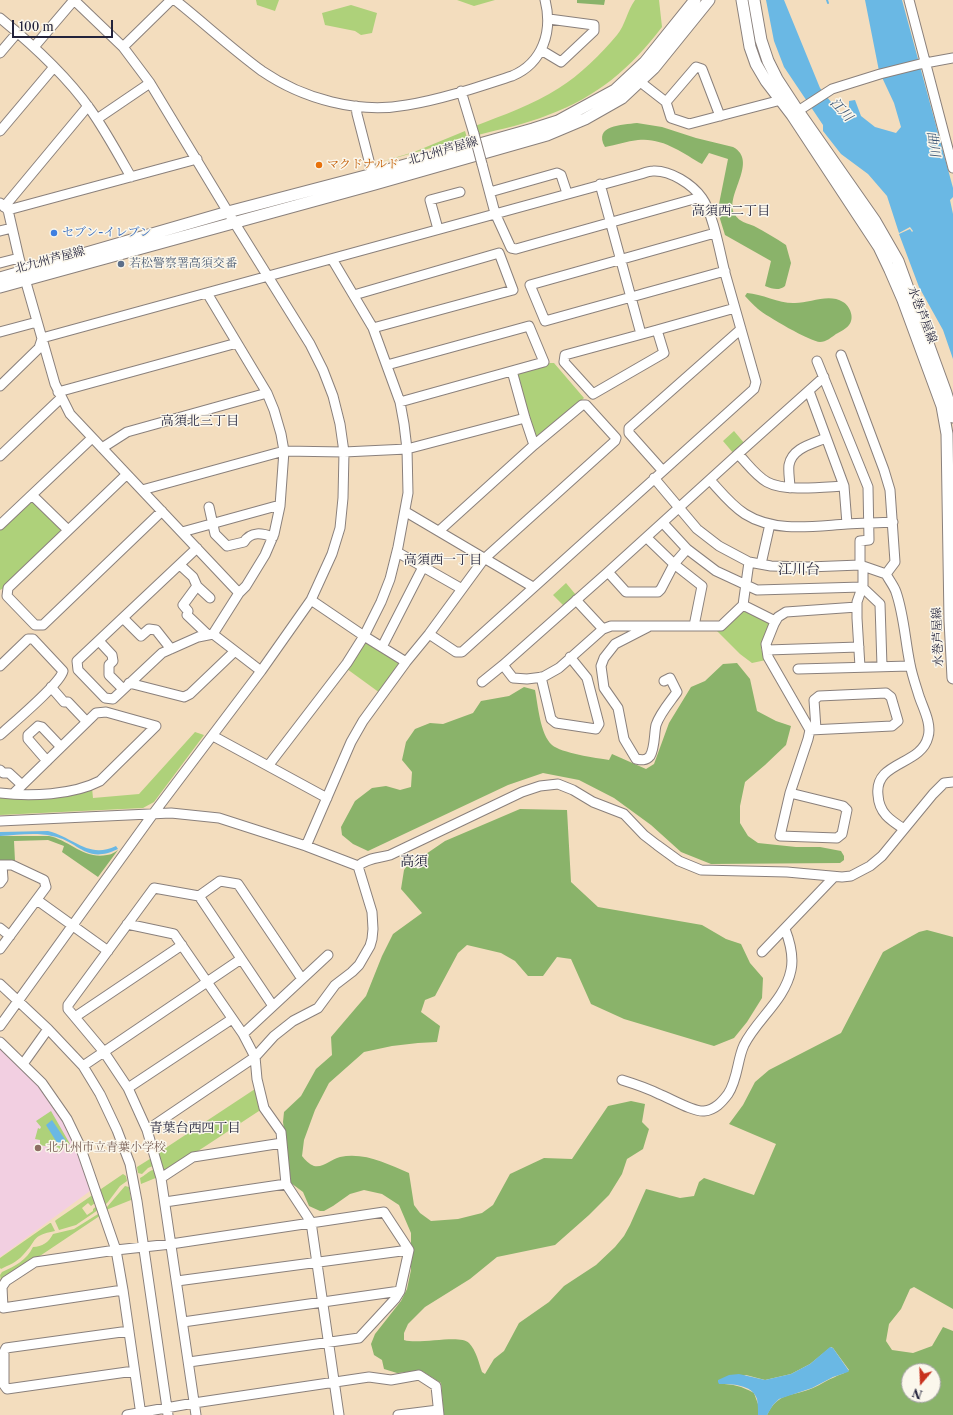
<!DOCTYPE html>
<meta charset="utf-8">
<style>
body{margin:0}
#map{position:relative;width:953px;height:1415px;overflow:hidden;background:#f3ddbe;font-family:"Libre Caslon Text",serif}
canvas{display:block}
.north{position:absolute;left:901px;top:1363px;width:40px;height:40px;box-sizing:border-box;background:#fbf7ec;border:1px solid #a4a2a5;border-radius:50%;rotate:199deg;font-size:11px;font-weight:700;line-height:16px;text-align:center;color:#22223b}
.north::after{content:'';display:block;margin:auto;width:14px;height:18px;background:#c8321e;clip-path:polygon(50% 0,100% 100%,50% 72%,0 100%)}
.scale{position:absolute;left:12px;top:20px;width:101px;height:18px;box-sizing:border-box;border:2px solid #22223b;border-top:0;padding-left:5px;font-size:12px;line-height:14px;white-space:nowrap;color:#22223b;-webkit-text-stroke:3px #fbf7ec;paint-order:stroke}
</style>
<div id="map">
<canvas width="953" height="1415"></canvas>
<div class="north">N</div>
<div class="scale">100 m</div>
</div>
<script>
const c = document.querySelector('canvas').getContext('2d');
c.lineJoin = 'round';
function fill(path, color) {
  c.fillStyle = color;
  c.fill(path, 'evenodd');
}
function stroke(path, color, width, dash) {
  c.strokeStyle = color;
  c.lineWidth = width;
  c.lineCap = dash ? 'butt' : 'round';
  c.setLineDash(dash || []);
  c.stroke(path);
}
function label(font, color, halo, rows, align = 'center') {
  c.font = font + ' "Libre Caslon Text","Noto Serif JP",serif';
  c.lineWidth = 3;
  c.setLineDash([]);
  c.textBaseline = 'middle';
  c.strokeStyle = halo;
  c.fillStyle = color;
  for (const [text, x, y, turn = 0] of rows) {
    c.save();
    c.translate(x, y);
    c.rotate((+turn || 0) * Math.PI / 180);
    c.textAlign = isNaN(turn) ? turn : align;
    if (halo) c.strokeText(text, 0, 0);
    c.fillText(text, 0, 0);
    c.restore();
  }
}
fill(new Path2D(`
 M0 1045 26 1070 49 1097 69 1130 91 1187 90 1191 0 1257Z`), '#f2cfe1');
fill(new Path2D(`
 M256 0H279L275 11 257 5Z
 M457 0H495L474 6Z
 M635 0H659L662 27C631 68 597 97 548 115 526 124 501 129 478 135L475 126C503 115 533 105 559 88 580 75 601 54 617 35 625 26 627 11 635 0Z
 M351 5 377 13 372 33 361 35 355 31 325 25 322 13Z
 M465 131 467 138 377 163 414 152Z
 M550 363H554L584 398 540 438 534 437 518 375 519 371Z
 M734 431 745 444 734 454 723 441Z
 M31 500 63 528 62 531 4 588 0 590V530Z
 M566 583 576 595 564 606 553 595Z
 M743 611 769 622 770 624 761 649 766 660 752 663 740 654 715 629Z
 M365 642H368L400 663V667L380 693 347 669Z
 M195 732 204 735 154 802 143 808 0 815V797L92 788 93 798 139 794Z
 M255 1089 262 1109 166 1172 162 1170 158 1153Z
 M51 1111 70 1144 59 1151 55 1145H51L50 1147 40 1145V1140L35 1139 38 1128 40 1129 41 1127 36 1121Z
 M153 1157 155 1165 148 1168 142 1174 138 1173 137 1167Z
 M153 1170 156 1171 158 1177 141 1184 140 1178C145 1176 148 1171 153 1170Z
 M123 1174 126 1176 127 1181 120 1186 108 1202 106 1204H103L100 1193 101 1189Z
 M125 1186 129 1187 131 1200 106 1210 107 1207Z
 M94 1194 95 1203 91 1206 88 1203 82 1208 87 1215 93 1211V1209L97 1206 98 1210 76 1225 59 1230 55 1221 56 1220Z
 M98 1214 101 1215 1 1282 0 1275 2 1272C15 1266 27 1260 33 1247 42 1247 49 1242 53 1234L74 1229Z
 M50 1223H51L55 1231C30 1236 38 1240 23 1255 17 1262 9 1265 1 1269L0 1268V1258Z`), '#aed17a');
fill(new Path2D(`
 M577 0H605L604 5 577 3Z
 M637 123 662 127 696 138 733 147C759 161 725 195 734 213 735 215 738 219 740 220 744 223 750 224 754 226 765 232 776 238 786 245L791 263 785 286C779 291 773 289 765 286L771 261 725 235 716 206 719 204 728 159 709 153 702 164C683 153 662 137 638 140 627 141 616 145 605 147 593 125 622 125 637 123Z
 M747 293C762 294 781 304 795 303 810 303 829 293 843 302 850 306 855 318 849 325 846 329 840 332 836 334 832 337 826 342 820 342 811 342 766 316 758 309 753 305 749 300 745 296Z
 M737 663 750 679 757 711 776 721 791 726 786 745 765 765 745 782 740 806V823L748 836 758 843 796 847H820L841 851 844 856V860L840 863 711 864 681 852 651 825 614 798 579 780 543 773 508 785 368 851 353 844 342 835 341 827 355 801 372 788 386 786 400 790 411 787 412 772 402 760 406 742 415 729 430 723 443 724 473 713 481 701 509 696 524 687 535 690C538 705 540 734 552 745 561 753 596 758 609 760L612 754 646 769 654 764 669 723 691 687 705 681 723 664Z
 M520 809 567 810 571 882 598 907 702 925 726 939 741 944 750 963 763 978 762 998 747 1022 734 1038 714 1046 624 1019 591 1004 571 959 557 957 543 976H528L515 961 501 953 467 945 458 953 435 996 425 1000 421 1012 440 1026 437 1042 418 1043 392 1046 364 1052 329 1083 315 1110 304 1140 302 1156C305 1160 309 1164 314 1166 324 1168 331 1159 340 1157 365 1152 387 1164 409 1173L414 1205 420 1213 431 1221 458 1219 482 1213 493 1205 510 1174 544 1158 572 1159 608 1106 631 1101 645 1104 642 1122 649 1129 643 1149 627 1159 622 1174 609 1195 589 1215 555 1245 497 1257 470 1279 425 1307 408 1324 404 1333V1340C419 1345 460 1334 469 1343 476 1350 479 1363 482 1372L485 1374 494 1359 504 1351 519 1323 549 1302 564 1286 596 1265 615 1247 624 1236 630 1225 646 1189 680 1198 694 1196 699 1182 704 1178 754 1195 776 1144 729 1124 743 1105 755 1082 769 1070 841 1033 883 952 919 932 927 930 953 937V1309L914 1287 910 1289 901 1309 889 1324 886 1341 892 1350 913 1353 932 1346 943 1327 953 1331V1415H767C779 1391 792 1397 813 1388 820 1385 827 1380 835 1377 840 1374 844 1374 849 1370L833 1348 831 1347 810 1364 791 1374 765 1380 746 1375 719 1384C734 1384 741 1386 754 1393L758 1404V1415H444L441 1383 422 1371 397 1373 384 1369 382 1360 374 1355 371 1344 375 1334 401 1301 407 1289 411 1270V1233L399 1205 382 1194 364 1190 350 1194 333 1206 324 1211H320L309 1206 303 1192 291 1183 283 1122 284 1112 301 1096 316 1069 332 1055 331 1037 366 996 382 956 393 934 422 913 401 889 404 870 411 860 426 854 445 841ZM909 1371H933V1395H909Z
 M0 836H49C69 840 85 860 107 855 111 855 115 852 118 850L98 877 62 852 64 846 48 840 14 841 15 861H0Z`), '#8ab36a');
fill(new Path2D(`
 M766 0H784L820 88 842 116 849 113V101L855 100 861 116 875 127 896 133 901 127 894 103 879 71 865 0H902L953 188V197L950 200 953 214V359L943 330 919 287 899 234 910 229 912 232 913 231 910 227 899 233 887 196 868 174 841 154 823 131V125L784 67 774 41Z
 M48 831C75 838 88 859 116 846L118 849C85 865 80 841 52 836 36 832 17 835 0 836V832Z
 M52 1120 66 1141 59 1146 46 1125Z
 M830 1347 833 1348 849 1371 848 1372 833 1377 812 1388 779 1399 773 1405 767 1415H758C758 1410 758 1404 757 1399 752 1384 731 1384 719 1384L718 1382V1380L729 1375 739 1374 765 1380 791 1374 810 1364Z`), '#6ab8e4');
stroke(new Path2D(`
 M827 0 828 3`), '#6ab8e4', 2);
const minor = new Path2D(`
 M175 0C204 23 232 49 262 71 303 99 358 114 407 105 443 99 478 87 512 76 543 63 553 31 545 0
 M909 0 953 168
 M0 18C33 45 65 74 90 109 105 130 118 154 131 177
 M34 47 74 0
 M123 47 171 0
 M541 50 561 62 594 31V25L549 19
 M0 53 17 33
 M639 81 666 102
 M461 91 474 134
 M356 106 357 114 374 180
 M798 111 832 89 880 74 920 64 953 58
 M720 116 702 69 696 67 666 102 671 118 689 124 781 100
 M97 119 150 83
 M0 131 54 67
 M482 164 495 213 511 248 516 249 701 197
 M600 184 641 334
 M490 192 557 173 561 175 567 193
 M0 203 8 210 19 258 55 384 70 414 239 593
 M4 207 88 106
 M8 210 197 159
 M438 229 430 200 460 192
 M0 231 12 228
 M715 233 530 285 545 321 725 271
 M0 263 19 258
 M207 293 267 393 274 410 281 434 284 451 280 506 274 534 265 555 246 586 239 593 213 634
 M354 295 499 253 513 290 373 328
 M657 330 664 353 593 394 564 362 565 355Z
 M657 330 735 308
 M0 332 37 322
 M42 338 641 174C644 173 649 171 653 171 670 170 692 184 702 198 713 213 720 253 725 273 735 309 746 346 756 382L754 389 462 652H456L429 634
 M841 355 884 470 890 490 895 562 886 574
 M817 361 868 487 869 540 860 541V565
 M387 365 529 326 544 362 400 402
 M512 371 525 418 534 445
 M0 386 39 348 42 339
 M809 391 844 486 847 524
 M58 392 237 343
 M102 448 127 432 267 393
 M738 454C747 463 755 475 767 482 785 492 824 487 844 486
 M0 456 61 398
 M662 470 629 433V428L741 329
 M126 475 8 588 7 596 35 625H43L162 511
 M654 478 697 529 719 546 749 562 771 566 808 567 860 565 886 574C889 580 894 586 896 592 904 615 905 640 910 664 912 675 916 686 919 696 923 708 932 724 928 737 921 766 874 761 878 795 879 813 890 820 904 829
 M710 480C721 492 731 505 745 514 775 533 814 526 847 524 862 523 878 523 893 522
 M790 488C790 481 788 472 789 465 792 448 812 444 826 438
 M142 490 284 451 344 452 407 449 525 418
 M32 495 68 530
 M209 507 215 534 227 546 244 542C251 531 262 533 273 537
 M406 512 533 587
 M663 523 687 549 716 571 757 590 862 587 880 604 882 666
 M0 525 92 438
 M182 532 280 505
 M647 538 674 564 702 586 694 626
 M197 548 77 661 78 670 105 698 113 699 162 653 198 637 213 634 261 671
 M397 552 462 589
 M761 564 770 524
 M180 565 193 577 197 586 183 605 188 611 187 615 208 635
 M608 572 626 592H658L661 589 674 564 687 549
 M197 586 210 598
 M311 600 364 636 406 662
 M576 600 603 629
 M743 605 775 621
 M123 618 141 636 149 629 156 630 171 649
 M648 627 615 644 604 658 601 666 604 688 618 708 624 739 636 759C641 760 646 761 650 756 655 748 654 734 656 725 660 713 670 702 677 692L670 678 664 681
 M99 641 112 655 113 661 109 665V675L123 689
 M382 647 423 567
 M767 650 859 647
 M503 665 513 678 527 679 543 677 559 668 603 629 611 626H721L743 605 749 562
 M0 666 28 639H33L63 671C60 684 13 723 0 735
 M860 667 857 618V602L863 585V566
 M798 669 910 666
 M541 677 551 719 556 723 596 729 599 724 587 678 570 657
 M482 682 503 665 608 572 738 454 824 377
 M129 683 184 697 190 694 235 651
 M51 687 64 702H68L87 722
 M810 730 892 726 898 721 891 697 886 693 819 696 814 700 816 729
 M213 736 327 798
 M47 761 28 739V735L38 726 42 727 61 747
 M268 766 347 663 364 636 381 602 390 579 398 547 408 493 407 449 404 424 400 402 373 328 332 259
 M0 770 3 773H9L22 785
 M0 793C30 797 73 795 100 781L156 726 106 712 96 713 13 794
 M790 793 843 806 847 810 842 834 837 838 780 836 790 793 808 739 810 730 768 657 766 644 774 624 778 617 786 612 857 607
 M0 821 171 813 219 818 306 846 358 866
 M306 846 351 742 363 721 406 662 429 634 484 559 615 441 616 438 586 405H582L534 445 439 531
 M0 865H12L44 880 46 887 0 949
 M358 866C367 858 379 858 390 855L522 792 540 786 558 784 573 790 593 802 624 814 644 835 657 845 679 861 701 870 787 872 842 877 851 876 870 866 882 856 933 794 944 783 953 782
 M0 883 3 879 2 865
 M199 896 273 1006
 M37 900 108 951
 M127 924 174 934 243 1034 255 1057 257 1079 264 1108 281 1132 286 1184 311 1222 339 1415
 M0 928 10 936
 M762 952 834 877
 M0 984 48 1029 83 1066 100 1094 117 1130 130 1164 137 1201 168 1415
 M75 1017 182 945
 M0 1026 153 814 261 671 311 600 332 554 340 528 343 498 344 452 340 424 333 396 323 370 310 344 234 222 150 83 123 47 74 0
 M243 1034 328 955
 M0 1042 42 1083 67 1119 80 1146 116 1250 123 1290 141 1415
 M23 1064 48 1029
 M83 1066 241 959
 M622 1080C635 1084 647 1088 659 1094 670 1098 693 1112 704 1111 715 1110 722 1102 728 1094 738 1079 737 1060 744 1045 757 1019 785 1000 791 970 794 956 790 942 785 929
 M128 1088 232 1019
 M147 1130 255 1057 274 1036 293 1021 318 1008 335 985 352 972 359 965 370 946 372 939 373 929 372 912 358 866
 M161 1178 193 1157 282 1143
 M165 1202 286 1184
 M177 1281 409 1250
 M123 1290 3 1308 2 1287 6 1281 35 1262 116 1250 171 1244 384 1212 409 1250 400 1291 395 1299 359 1338 189 1362
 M183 1322 400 1291
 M129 1331 6 1348 4 1352V1385L7 1389 134 1371
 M127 1415 194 1403 369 1377 391 1380 419 1375 436 1386 439 1415
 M196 1415 161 1178 147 1130 128 1088 104 1052 68 1009V1005L154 888 199 896 220 881 238 884 302 979
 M398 1415 438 1410`);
const major = new Path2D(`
 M742 0 750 47 756 64 766 81 792 115 879 247 890 270 903 300 942 406 947 434 950 620 953 678
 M754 0 761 40 768 61 777 79 798 111 875 221 898 261 946 393 953 417
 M0 278 228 212 373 174 533 129 558 121 615 90 645 62 695 0
 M0 287 375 184 547 135 585 119 622 98 654 68 709 0`);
stroke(minor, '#8a807c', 11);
stroke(major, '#8a807c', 13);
stroke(minor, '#fff', 9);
stroke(major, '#fff', 11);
const minorBridge = new Path2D(`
 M474 134 482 164`);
stroke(minorBridge, '#8a807c', 11, []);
stroke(minorBridge, '#fff', 9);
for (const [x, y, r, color] of [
 [319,165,4,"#e8710a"],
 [54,233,4,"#3f7fe0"],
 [121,264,4,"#5c6f8a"],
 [38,1148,4,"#8d6e63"]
]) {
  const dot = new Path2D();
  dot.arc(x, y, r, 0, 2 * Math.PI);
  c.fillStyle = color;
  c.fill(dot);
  stroke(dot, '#fbf7ec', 1.5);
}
label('12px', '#22223b', '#fbf7ec', [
 ["北九州芦屋線",443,151,-16],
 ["北九州芦屋線",50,260,-15],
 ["水巻芦屋線",922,315,69],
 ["水巻芦屋線",938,637,-92]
]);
label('12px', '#c56008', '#fbf7ec', [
 ["マクドナルド",327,165]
], 'left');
label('12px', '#366cbe', '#fbf7ec', [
 ["セブン-イレブン",62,233]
], 'left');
label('12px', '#4e5e75', '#fbf7ec', [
 ["若松警察署高須交番",129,264]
], 'left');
label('12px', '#785e54', '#fbf7ec', [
 ["北九州市立青葉小学校",46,1148]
], 'left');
label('italic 13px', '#3b5676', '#fbf7ec', [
 ["江川",841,110,47],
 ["曲川",933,144,82]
]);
label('13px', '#22223b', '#fbf7ec', [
 ["高須西二丁目",731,211],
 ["高須北三丁目",200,421],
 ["高須西一丁目",443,560],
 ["青葉台西四丁目",195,1128]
]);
label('14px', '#22223b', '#fbf7ec', [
 ["江川台",799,570],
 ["高須",414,862]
]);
</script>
